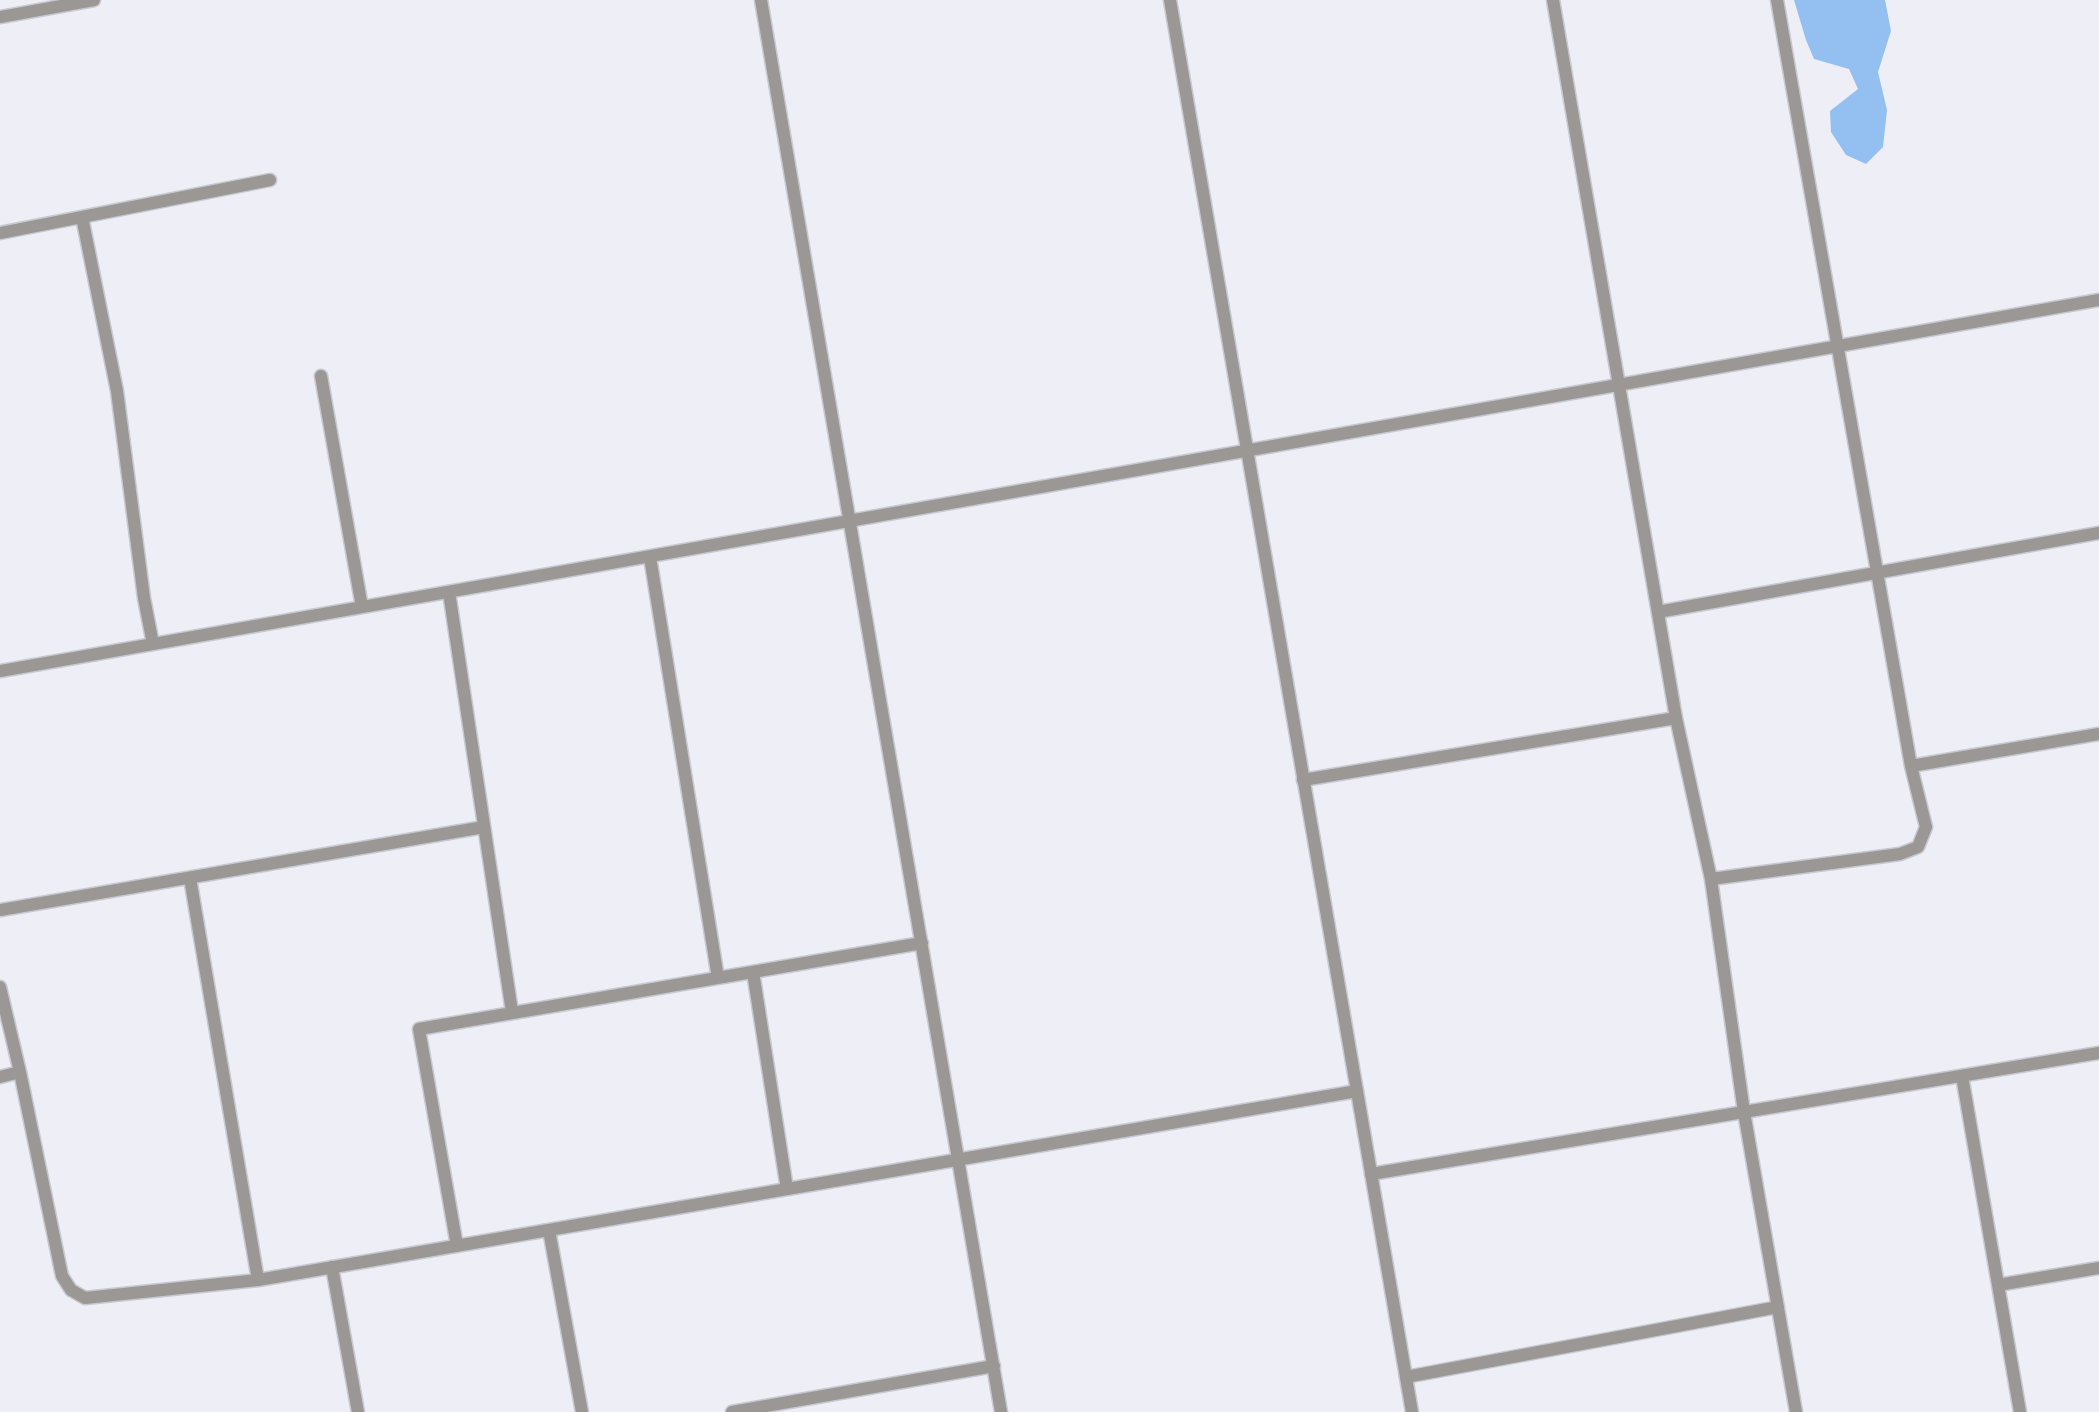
<!DOCTYPE html>
<style>
body{margin:0}
canvas{display:block;background:#edeef6}
</style>
<canvas width="2099" height="1412"></canvas>
<script>
const c = document.querySelector('canvas').getContext('2d');
c.lineJoin = 'round';
function fill(path, color) {
  c.fillStyle = color;
  c.fill(path, 'evenodd');
}
function stroke(path, color, width, dash) {
  c.strokeStyle = color;
  c.lineWidth = width;
  c.lineCap = dash ? 'butt' : 'round';
  c.setLineDash(dash || []);
  c.stroke(path);
}
fill(new Path2D(`
 M1794 0H1885L1891 31 1878 72 1887 110 1883 147 1866 164 1846 155 1831 132 1830 111 1858 89 1849 69 1814 59 1806 40Z`), '#93c0f1');
const minor = new Path2D(`
 M761 0 1001 1412
 M1553 0 1676 718 1711 879 1744 1112 1796 1412
 M1777 0 1911 766
 M0 17 94 0
 M82 217 117 391 144 598 153 644
 M0 233 270 180
 M321 376 362 607
 M650 557 718 978
 M449 592 512 1012
 M1658 612 2099 533
 M0 671 2099 300
 M1303 780 1676 718
 M190 878 258 1280
 M1711 879 1900 854 1918 847 1926 827 1911 766 2099 734
 M0 910 484 827
 M753 972 787 1189
 M0 987 20 1072 62 1276 71 1290 85 1298 258 1280 1357 1091
 M1962 1076 2020 1412
 M0 1077 20 1072
 M1371 1174 2099 1053
 M549 1230 582 1412
 M457 1246 419 1029 922 943
 M332 1267 358 1412
 M1998 1285 2099 1268
 M1406 1377 1778 1307
 M732 1412 994 1366`);
const tertiary = new Path2D(`
 M1170 0 1412 1412`);
stroke(minor, '#c8c9d0', 15);
stroke(tertiary, '#c8c9d0', 15);
stroke(minor, '#9a9795', 12);
stroke(tertiary, '#9a9795', 12);
</script>
